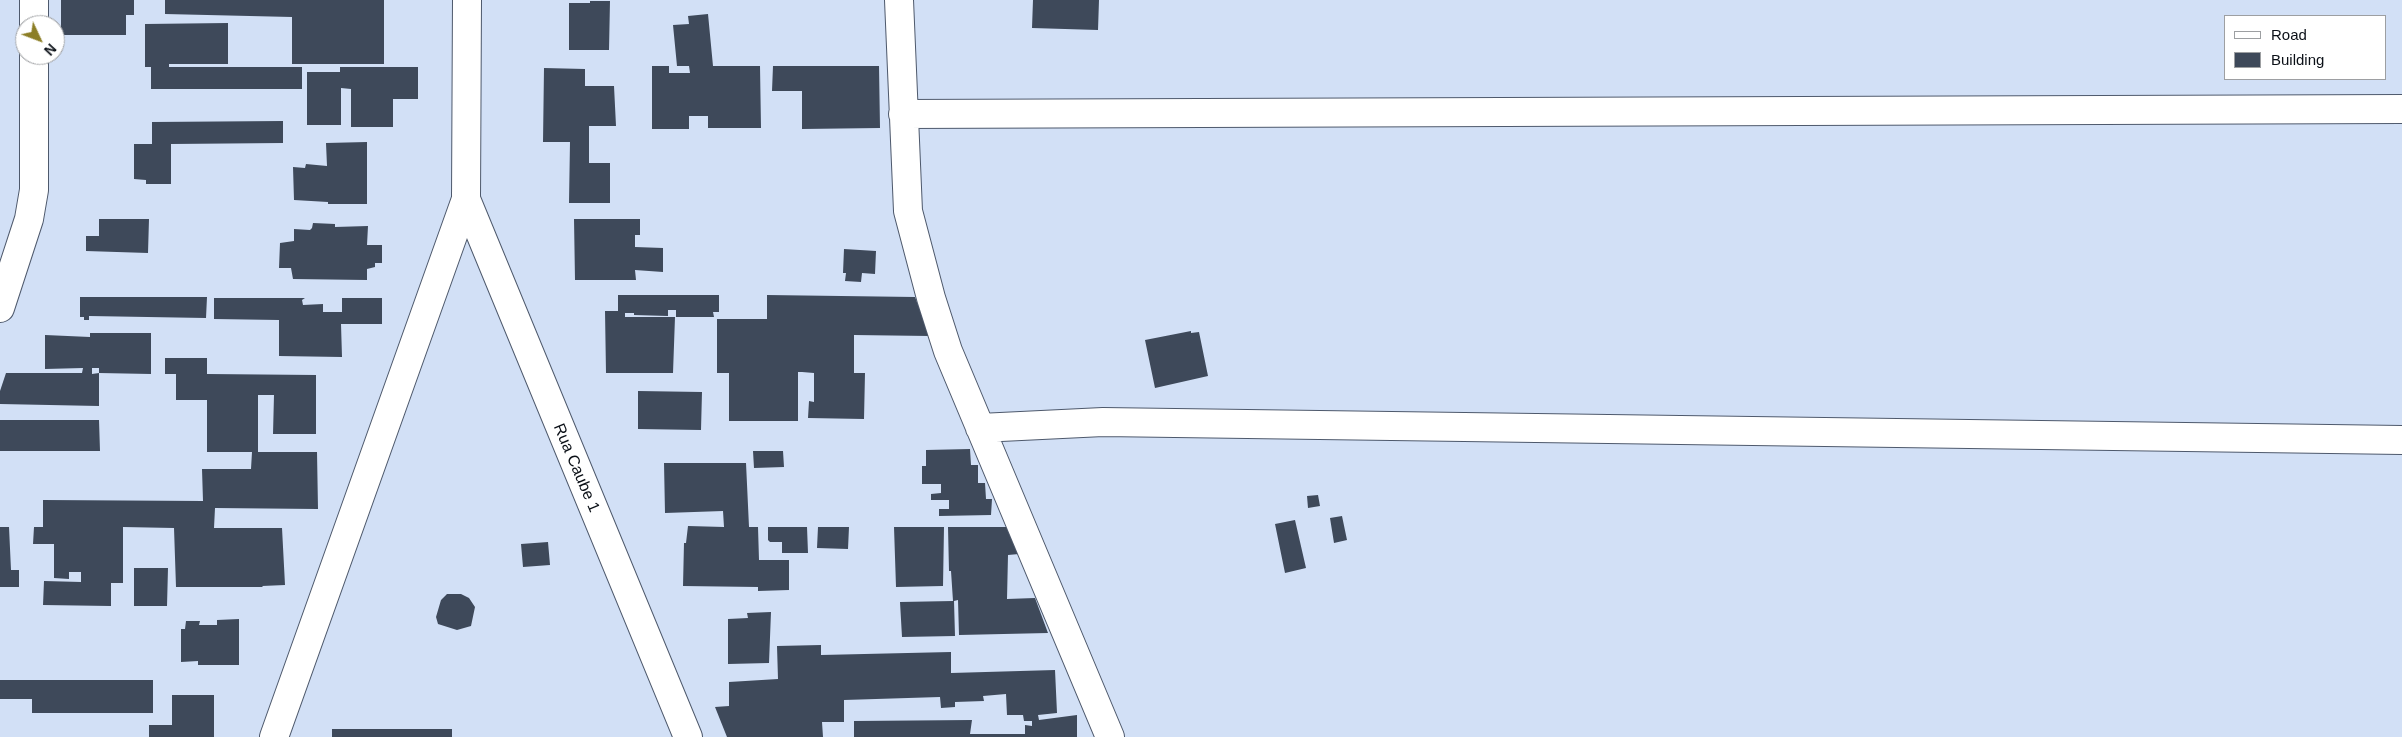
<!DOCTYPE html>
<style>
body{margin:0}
#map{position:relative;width:2402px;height:737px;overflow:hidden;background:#d2e0f6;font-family:Arial,sans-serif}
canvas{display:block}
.legend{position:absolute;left:2224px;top:15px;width:162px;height:65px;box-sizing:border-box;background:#fff;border:1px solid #9d9fa2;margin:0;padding:6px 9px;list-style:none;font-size:15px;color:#0b1017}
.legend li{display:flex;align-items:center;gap:10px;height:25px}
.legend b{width:25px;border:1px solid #9d9fa2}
.north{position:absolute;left:15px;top:15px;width:50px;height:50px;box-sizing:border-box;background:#fff;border:1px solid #9d9fa2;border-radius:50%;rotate:133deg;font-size:14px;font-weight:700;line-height:20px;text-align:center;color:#0b1017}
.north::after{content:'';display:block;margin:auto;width:18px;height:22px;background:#8c7e25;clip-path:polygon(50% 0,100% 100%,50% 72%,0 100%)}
</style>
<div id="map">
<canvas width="2402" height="737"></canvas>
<ul class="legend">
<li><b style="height:6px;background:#fff"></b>Road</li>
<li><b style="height:14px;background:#3e495a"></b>Building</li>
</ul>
<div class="north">N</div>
</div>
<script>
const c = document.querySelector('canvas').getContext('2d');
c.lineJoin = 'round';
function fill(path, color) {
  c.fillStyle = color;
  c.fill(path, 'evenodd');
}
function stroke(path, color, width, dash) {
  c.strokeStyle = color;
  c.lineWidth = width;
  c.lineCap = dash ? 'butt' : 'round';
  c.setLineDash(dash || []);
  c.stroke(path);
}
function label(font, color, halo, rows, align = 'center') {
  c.font = font + ' Arial,sans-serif';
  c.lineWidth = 5;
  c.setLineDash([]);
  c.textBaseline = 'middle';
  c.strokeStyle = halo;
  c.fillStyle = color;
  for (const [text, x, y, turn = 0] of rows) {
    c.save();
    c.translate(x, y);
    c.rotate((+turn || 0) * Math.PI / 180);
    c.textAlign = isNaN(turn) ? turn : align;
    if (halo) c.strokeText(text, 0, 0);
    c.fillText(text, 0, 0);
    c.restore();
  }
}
fill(new Path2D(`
 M61 0H134V15H126V35H61Z
 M165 0H384V64H292V17L165 14Z
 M1033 0H1099L1098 30 1032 28Z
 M590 1H610L609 50H569V3H590Z
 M708 14 713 66H760L761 128H708V116H689V129H652V66H669V73H690L689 66H677L673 25 689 24 688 16Z
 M228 23V64H169V67H302V89H151V67H145V24Z
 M773 66H879L880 128 802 129V91H772Z
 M340 67H418V99H393V127H351V89L341 88V125H307V72H340Z
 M544 68 585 69V86H614L616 126H589V163H610V203H569L570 142H543Z
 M283 121V143L171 144V184H146V180L134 179V144H152V122Z
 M367 142V204H328V202L294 200 293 167 305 168 306 164 327 166 326 143Z
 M99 219H149L148 253 86 251V236H99Z
 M574 219H640V235H635V247L663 248V272L635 270 636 280H575Z
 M313 223 335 224V227L368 226 367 245H382V263H375V267L367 269V280L293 279 291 268H279L280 243 294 241V229L310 230 312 228Z
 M844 249 876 251 875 274 862 273 861 282 845 281 846 273H843Z
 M618 295H719V312H713L714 317H676V310H668V316L634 315V313H625V317H675L673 373H606L605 311H618Z
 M767 295 915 297 930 336 854 335V373H865L864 419 808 418 809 401 814 402V373L802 372H798V421H729V373H717V319H767Z
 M80 297H207L206 318 89 316V320H84V317H80Z
 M214 298H305L302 300 303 305 323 304V312H342V298H382V324H341L342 357 279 356V320L214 319Z
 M1191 331V333L1199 332 1208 376 1155 388 1145 340Z
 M90 333H151V374L99 373V368H92V374L99 373V406L0 404V391L6 373H82L83 368 45 369V335L90 337Z
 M165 358H207V374L316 375V434H273L274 395H258V452H317L318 509 215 508 214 528H282L285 585 262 586 263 587H176L174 528 123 527V583H111V606L43 605 44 581 81 582V572H69V579L54 578V544H33L34 527H43V500L203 501 202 469H251L252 452H207V400H176V374H165Z
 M638 391 702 392 701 430 638 429Z
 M0 420H99L100 451H0Z
 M970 449 971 465H978V483H985L986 499H992L991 515 939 516V509H949V500H931V494L941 493V484H922V466H926V450Z
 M753 451H783L784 467 754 468Z
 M664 463H746L749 527H758L759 560H789V590L758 591V587L683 586 684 543H686L688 526 724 527 723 511 665 513Z
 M1318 495 1320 506 1308 508 1307 496Z
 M1342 516 1347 540 1334 543 1330 518Z
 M1295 520 1306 568 1285 573 1275 524Z
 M0 527H9L11 570H19V587H0Z
 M768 527H807L808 553H782V542H770L768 540Z
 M818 527H849L848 549 817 548Z
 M894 527H944L943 586 896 587Z
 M948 527H1008L1019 554 1008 555 1007 599 1035 598 1048 633 959 635 958 600 954 601 955 636 902 637 900 602 953 601 951 571H949Z
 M548 542 550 565 523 567 521 544Z
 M134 568H168L167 606H134Z
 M447 594H461L469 598 475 607 471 626 457 630 438 624 436 617 441 600Z
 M771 612 769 663 728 664V619L748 618 747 613Z
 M239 619V665H198V661L181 662V629H185L186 621H200L199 625H217V620Z
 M821 645V655L951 652V673L1055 670 1057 713 1038 715 1039 720 1077 715V737H854V721L972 720 970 734H1025V725L1032 726V721H1024L1023 715H1007L1006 694 983 696 984 701 955 702V707L941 708 940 697 844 700V722H822L823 737H727L715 707 729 706V682L778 679 777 646Z
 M0 680H153V713H32V699H0Z
 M172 695H214V737H149V725H172Z
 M332 729H452V737H332Z`), '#3e495a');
const minor = new Path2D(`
 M34 0V25
 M899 0 908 211 931 298 948 351 1110 737
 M903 114 2402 109
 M466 199 688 737
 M0 308 29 219 34 190V55
 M980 428 1103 422 2402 440
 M274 737 466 199 467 0`);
stroke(minor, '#4e596c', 30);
stroke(minor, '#fff', 28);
label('16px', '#0b1017', '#fff', [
 ["Rua Caube 1",576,468,67]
]);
</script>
